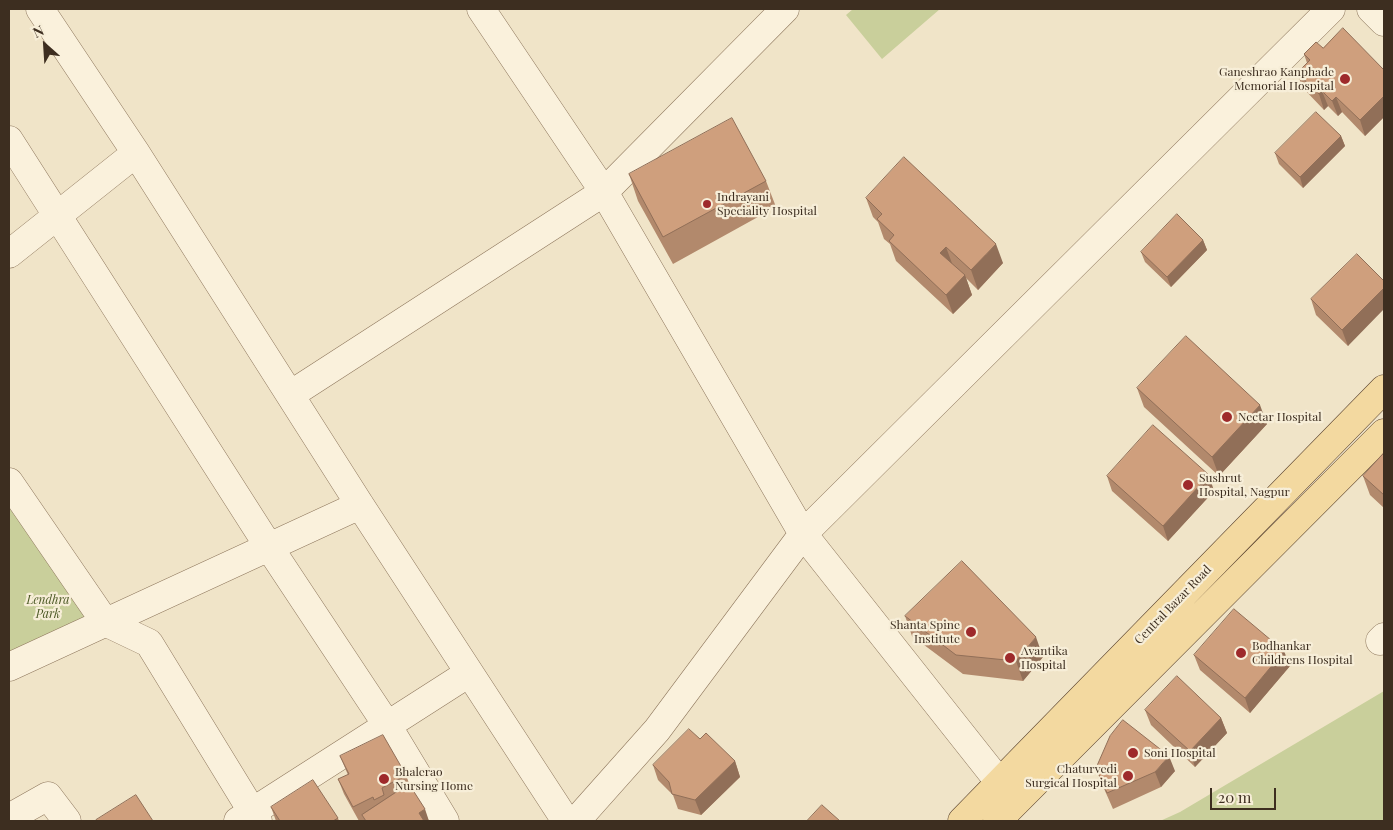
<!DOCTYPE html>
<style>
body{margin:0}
#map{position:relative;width:1393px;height:830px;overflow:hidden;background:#f0e4c8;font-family:"Playfair Display",serif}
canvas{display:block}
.frame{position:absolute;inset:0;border:10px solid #3d2e20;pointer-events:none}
.north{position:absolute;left:20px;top:20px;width:50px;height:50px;-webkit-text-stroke:4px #f7eed8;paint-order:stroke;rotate:334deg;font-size:14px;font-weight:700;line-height:20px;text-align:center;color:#3d2e20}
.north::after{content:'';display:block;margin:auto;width:18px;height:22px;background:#3d2e20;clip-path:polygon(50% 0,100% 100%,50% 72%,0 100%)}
.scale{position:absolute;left:1210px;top:788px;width:66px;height:22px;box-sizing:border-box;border:2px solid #3d2e20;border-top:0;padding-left:6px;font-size:15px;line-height:18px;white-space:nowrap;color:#3d2e20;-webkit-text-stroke:4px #f7eed8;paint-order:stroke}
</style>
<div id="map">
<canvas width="1393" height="830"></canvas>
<div class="frame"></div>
<div class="north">N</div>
<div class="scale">20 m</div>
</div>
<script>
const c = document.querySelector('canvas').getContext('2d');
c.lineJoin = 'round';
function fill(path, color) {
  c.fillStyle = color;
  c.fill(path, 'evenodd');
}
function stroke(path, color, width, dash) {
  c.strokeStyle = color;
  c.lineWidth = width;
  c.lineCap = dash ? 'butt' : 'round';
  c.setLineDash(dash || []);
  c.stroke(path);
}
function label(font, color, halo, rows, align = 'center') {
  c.font = font + ' "Playfair Display",serif';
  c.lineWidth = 4.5;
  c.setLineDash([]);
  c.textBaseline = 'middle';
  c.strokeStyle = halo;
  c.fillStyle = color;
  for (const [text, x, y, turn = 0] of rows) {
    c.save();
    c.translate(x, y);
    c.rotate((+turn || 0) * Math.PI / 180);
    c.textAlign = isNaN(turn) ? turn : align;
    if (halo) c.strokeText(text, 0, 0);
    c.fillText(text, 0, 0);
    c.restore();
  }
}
fill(new Path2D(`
 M853 9H940L882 59 846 15Z
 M9 482 105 622 9 667Z
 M1384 691V821H1160L1180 812Z`), '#c9cf9b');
const minor = new Path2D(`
 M40 9 136 153 360 505 566 821
 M481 9 604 192 803 534 1000 783 1017 797
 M1371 9 1384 22
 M9 140 269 547 387 725 445 821
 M9 254 136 153
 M290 395 604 192 785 9
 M9 482 105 622 149 643 258 821
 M1380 641 1384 637
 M9 667 360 505
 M9 818 48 796 67 821
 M238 821 469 673
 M576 821 657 730 803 534 1331 9`);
const major = new Path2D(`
 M962 821 1384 389
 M997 821 1384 433`);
stroke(minor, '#8d765c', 29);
stroke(major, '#5b4430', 29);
stroke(minor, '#faf1dc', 28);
stroke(major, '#f3d9a0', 28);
fill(new Path2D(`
 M1323 48 1384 70V117L1365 136 1342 112 1338 116 1328 106 1324 110 1303 88 1297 73 1307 63 1304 54Z
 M1341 136 1345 146 1303 188 1279 164 1275 153Z
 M629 174 766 181 776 207 673 264 638 201Z
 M866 198 1003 263 978 290 966 278 972 295 953 314 896 261 890 244 884 239 878 222 873 217Z
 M1203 240 1207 250 1171 287 1145 262 1141 252Z
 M1384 281 1348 346 1316 315 1311 299Z
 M1137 388 1267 424 1219 476 1144 407Z
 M1384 453V508L1370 495 1363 476Z
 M1107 476 1214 491 1168 541 1112 491Z
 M905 616 1043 657 1023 681 963 674 912 636Z
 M1194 655 1290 666 1250 713 1200 670Z
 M1145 710 1221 718 1227 733 1195 767 1151 725Z
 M700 739 735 761 740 777 701 815 678 809 673 795 658 780 653 765Z
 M340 756 406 775 410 786 429 821H364L363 820 359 821 344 794 338 779 348 775Z
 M1096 768 1175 771 1161 787 1113 809 1102 784Z
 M271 807 338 818 339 821H276Z`), '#b2896c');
fill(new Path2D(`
 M1322 91 1328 106 1324 110 1319 94Z
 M1384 96V117L1365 136 1360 120Z
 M1336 97 1342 112 1338 116 1332 101Z
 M1341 136 1345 146 1303 188 1300 177Z
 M1203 240 1207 250 1171 287 1167 277Z
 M996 244 1003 263 978 290 971 270Z
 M946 247 953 266 940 253Z
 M965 275 972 295 953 314 946 295Z
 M1384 288V309L1348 346 1342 330Z
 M1260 405 1267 424 1219 476 1212 457Z
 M1209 475 1214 491 1168 541 1163 526Z
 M1036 637 1043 657 1023 681 1016 661Z
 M1284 651 1290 666 1250 713 1245 698Z
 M1221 718 1227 733 1195 767 1190 751Z
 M1169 756 1175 771 1161 787 1155 772Z
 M735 761 740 777 701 815 695 800Z
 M425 809 429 821H422L419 813Z`), '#916f58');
const building = new Path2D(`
 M1343 28 1384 70V96L1360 120 1336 97 1332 101 1322 91 1319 94 1297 73 1310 60 1304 54 1316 42 1323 48Z
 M1316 112 1341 136 1300 177 1275 153Z
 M732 118 766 181 663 237 629 174Z
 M904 157 996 244 971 270 946 247 940 253 965 275 946 295 889 241 894 235 877 219 882 214 866 198Z
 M1177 214 1203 240 1167 277 1141 252Z
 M1357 254 1384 281V288L1342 330 1311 299Z
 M1186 336 1260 405 1212 457 1137 388Z
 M1153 425 1209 475 1163 526 1107 476Z
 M1384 453V495L1363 476Z
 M962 561 1036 637 1016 661 956 655 905 616Z
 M1234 609 1284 651 1245 698 1194 655Z
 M1177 676 1221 718 1190 751 1145 710Z
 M1123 720 1169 756 1155 772 1107 793 1096 768 1110 736Z
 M689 729 700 739 706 733 735 761 695 800 672 794 669 782 653 765Z
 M383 735 406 775 382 788 384 795 374 800 373 797 353 807 338 779 349 774 340 756Z
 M313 780 338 818 333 821H280L271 807Z
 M409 784 425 809 419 813 424 821H366L362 815Z
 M136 795 153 821H96V820Z
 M822 805 840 821H807Z`);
fill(building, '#cf9f7d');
stroke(building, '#916f58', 1);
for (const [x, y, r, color] of [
 [1345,79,6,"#9e2a2b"],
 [707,204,5,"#9e2a2b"],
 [1227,417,6,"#9e2a2b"],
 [1188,485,6,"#9e2a2b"],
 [971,632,6,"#9e2a2b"],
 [1241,653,6,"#9e2a2b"],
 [1010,658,6,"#9e2a2b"],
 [1133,753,6,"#9e2a2b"],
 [1128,776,6,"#9e2a2b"],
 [384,779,6,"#9e2a2b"]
]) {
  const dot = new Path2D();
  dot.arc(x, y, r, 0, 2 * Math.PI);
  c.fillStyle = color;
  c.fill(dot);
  stroke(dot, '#f7eed8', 2);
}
label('12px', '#3d2e20', '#f7eed8', [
 ["Ganeshrao Kanphade",1334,72,"right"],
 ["Memorial Hospital",1334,86,"right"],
 ["Indrayani",717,197],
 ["Speciality Hospital",717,211],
 ["Nectar Hospital",1238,417],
 ["Sushrut",1199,478],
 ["Hospital, Nagpur",1199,492],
 ["Shanta Spine",960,625,"right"],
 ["Institute",960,639,"right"],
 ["Bodhankar",1252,646],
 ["Childrens Hospital",1252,660],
 ["Avantika",1021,651],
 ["Hospital",1021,665],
 ["Soni Hospital",1144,753],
 ["Chaturvedi",1117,769,"right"],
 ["Surgical Hospital",1117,783,"right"],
 ["Bhalerao",395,772],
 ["Nursing Home",395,786]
], 'left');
label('italic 12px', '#4d5a26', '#f7eed8', [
 ["Lendhra",48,600],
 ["Park",48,614]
]);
label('12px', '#3d2e20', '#f7eed8', [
 ["Central Bazar Road",1173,605,-46]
]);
</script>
